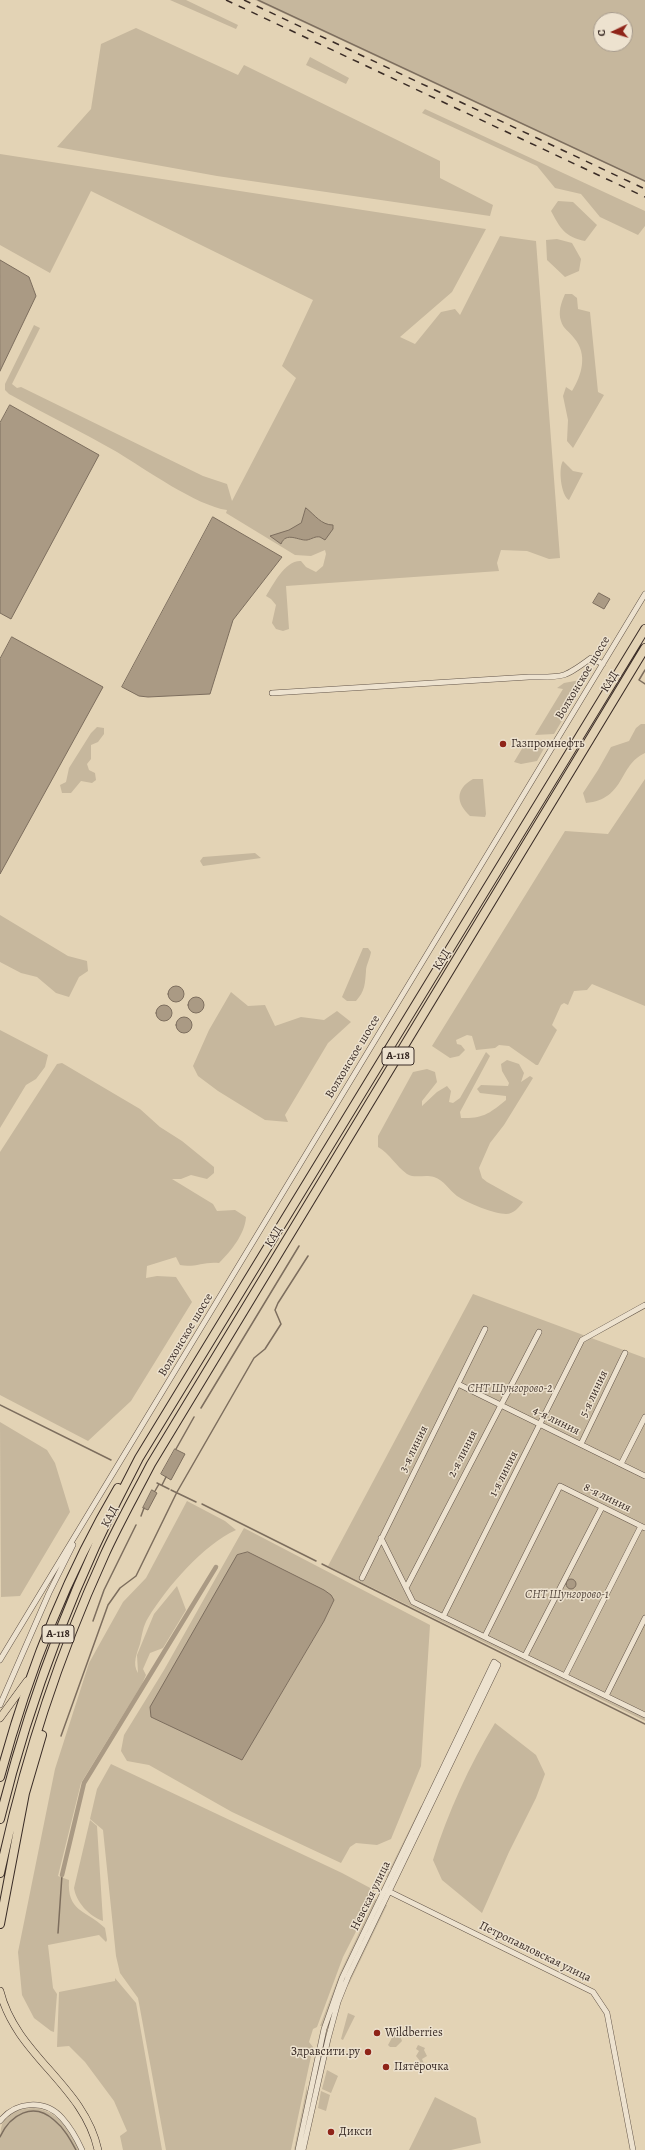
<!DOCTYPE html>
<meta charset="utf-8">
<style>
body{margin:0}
#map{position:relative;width:645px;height:2150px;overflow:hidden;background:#e3d3b5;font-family:Alegreya,serif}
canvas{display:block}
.north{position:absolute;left:593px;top:12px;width:40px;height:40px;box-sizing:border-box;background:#ede2cf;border:1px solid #a5998b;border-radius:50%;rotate:266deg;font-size:11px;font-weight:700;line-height:16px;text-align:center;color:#3a2c26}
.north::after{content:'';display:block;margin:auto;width:14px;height:18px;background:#8f2418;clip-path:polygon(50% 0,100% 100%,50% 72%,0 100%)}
</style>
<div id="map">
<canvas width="645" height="2150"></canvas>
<div class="north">С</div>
</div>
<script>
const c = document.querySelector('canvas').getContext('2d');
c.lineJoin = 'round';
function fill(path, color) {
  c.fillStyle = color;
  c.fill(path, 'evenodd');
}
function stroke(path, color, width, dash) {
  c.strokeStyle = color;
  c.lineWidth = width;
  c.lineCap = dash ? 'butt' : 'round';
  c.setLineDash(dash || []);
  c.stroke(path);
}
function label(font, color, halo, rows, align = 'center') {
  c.font = font + ' Alegreya,serif';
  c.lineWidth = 3;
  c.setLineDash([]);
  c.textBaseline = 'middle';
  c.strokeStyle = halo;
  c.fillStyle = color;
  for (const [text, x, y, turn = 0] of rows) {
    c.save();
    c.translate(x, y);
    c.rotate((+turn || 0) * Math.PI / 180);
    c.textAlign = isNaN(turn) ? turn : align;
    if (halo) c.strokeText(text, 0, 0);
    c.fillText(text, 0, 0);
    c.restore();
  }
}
fill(new Path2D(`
 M170 0H186L238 25 236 29Z
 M255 0H645V182ZM601 20H625V44H601Z
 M136 28 238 75 244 65 440 161V178L493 205 490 216 217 176 57 147 91 109 101 44Z
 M310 57 349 78 346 84 306 65Z
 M425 109 645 211V226L638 235 600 217 581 194 555 188 537 166 422 113Z
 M0 154 486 229 452 292 400 337 415 344 441 312 455 309 460 315 500 236 536 241 560 558 549 559 527 551 501 550 497 563 499 571 286 586 289 629 283 631 276 629 272 623 276 605 271 599 266 596C273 585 285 560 301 561L306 567 316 572 323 566 326 554 325 550 311 556 295 555 226 513 227 510C197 506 145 469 117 452 82 432 45 414 9 394L5 390V384L34 325 40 328 12 384 17 388 21 387 203 476 227 484 232 501 296 378 282 366 313 300 91 191 50 273 0 245Z
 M558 201 573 202 597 225 585 241C565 237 560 228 551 211Z
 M557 239 572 243 581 259 579 271 565 277 547 260 546 240Z
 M565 294H572L577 298 578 309 590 312 598 392 604 395 573 448 567 441 568 420 563 396 566 387 572 391C582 375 588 354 574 338 570 332 563 329 561 321 558 312 561 303 565 294Z
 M563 461 573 471 583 473 569 500C561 496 558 468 563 461Z
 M587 669 590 673 587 679 554 734 535 735 563 689 557 688 564 683 580 680 583 675 582 672Z
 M641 724H645V753C618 765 626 799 586 803L583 793 598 770 611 747 629 741 636 728Z
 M97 727 104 728V734L98 742 91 745V759L87 764 89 770 95 773 96 780 92 783 81 781 71 793H62L60 785 66 782 69 768 91 733Z
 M529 741 547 743 537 761 521 764 514 762 526 742Z
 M473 779H483L486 814 485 817 470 816C456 803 455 789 473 779Z
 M645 779V1006L592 984 587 990 574 991 568 1005 564 1003 561 1005 552 1025 557 1030 538 1065H536L509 1046 499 1045 495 1048 476 1050 472 1036 467 1035 456 1040 457 1044 461 1045 465 1050 459 1056 450 1058 432 1046 565 831 608 834Z
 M255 853 261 858 203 866 200 861 203 857Z
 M0 915 68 956 87 961 88 971 79 977 69 997 56 993 37 977 21 973 0 962Z
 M363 948H368L371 952C370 959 366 965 366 971 365 984 365 991 356 1001H347L342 997Z
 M231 992 248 1006 265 1005 275 1026 301 1017 324 1020 337 1011 351 1022 328 1043 285 1115 288 1122 265 1120 218 1091 198 1076 193 1066 209 1030Z
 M0 1030 48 1055 45 1067 36 1079 26 1085 0 1128Z
 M486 1052 490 1056 460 1112 461 1118C483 1119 490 1113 506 1100V1096L480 1093 477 1089 481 1085 508 1086 509 1083 502 1071 501 1064 507 1060 519 1064 524 1073 521 1082 530 1076 533 1078 504 1125 490 1143 479 1168 482 1178 487 1182 523 1202C519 1207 514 1214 506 1214 495 1214 467 1203 457 1196 449 1190 444 1180 434 1177 424 1174 416 1179 407 1174 396 1166 390 1154 378 1147V1136L413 1072 427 1069 435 1072 437 1082 422 1101V1106L437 1092 447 1086 451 1091 449 1102 453 1103 460 1098Z
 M62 1063 140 1109 160 1127 182 1141 214 1167V1173L207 1179 191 1175 181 1179H172L213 1204 217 1211 235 1210 246 1217C245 1234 231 1251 219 1263 205 1261 194 1268 180 1265L176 1257 147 1266 146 1278 157 1276 176 1277 192 1302 131 1401 88 1441 0 1395V1152L57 1064Z
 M473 1294 645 1358V1721L328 1566Z
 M0 1422 47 1450 55 1463 70 1512 20 1596 1 1597Z
 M187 1501 225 1521 236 1530C203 1545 167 1587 148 1618 143 1626 142 1635 140 1644 137 1653 132 1664 138 1673L137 1655 154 1614 177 1586 186 1610 163 1648 150 1653 143 1669 146 1675 142 1684 81 1783 58 1876 69 1880C67 1912 85 1909 105 1928L107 1940 106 1942 99 1935 48 1945 53 1988 57 1994 54 2032 51 2031 34 2018 22 1995 18 1952 55 1769 89 1663 123 1602 146 1578Z
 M244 1528 430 1625 421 1766 391 1839 377 1845 356 1843 350 1847 341 1863 232 1812 149 1765 127 1761 121 1751 124 1735 164 1670ZM334 1600 324 1621 269 1715Z
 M495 1723 536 1755 545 1774 536 1798 509 1852 482 1913 442 1880 433 1860C448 1812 469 1766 495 1723Z
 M111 1764 342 1873 374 1890V1896L343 1957 317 2027 313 2029 309 2042 313 2047 291 2150H166L138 1998 120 1973 116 1956 103 1830 90 1819 97 1789Z
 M421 1806H422L388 1877H386Z
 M90 1820 97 1826 103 1921C89 1916 76 1902 74 1888Z
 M375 1899 377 1900 340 1978 322 2026H320L340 1973Z
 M385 1904 387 1905 348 1986 349 1982Z
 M115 1978 136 2003 162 2150H123L120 2136 127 2131 114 2101 85 2062 69 2046 57 2047 59 1992 115 1981Z
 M348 2013 355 2016 343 2040 341 2039Z
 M394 2034 400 2036 402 2041 396 2047H390L388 2045Z
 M418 2045 425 2048 424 2050 427 2056 422 2059 425 2066 423 2069 416 2065 420 2061 416 2056 419 2051 416 2049Z
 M327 2070 338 2076 331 2093 322 2089Z
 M307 2086V2098L296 2150H294Z
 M321 2091 330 2095 326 2111 318 2108Z
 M435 2097 476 2118 481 2143 451 2150H409Z
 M34 2108C59 2111 69 2130 81 2150H0C0 2121 1 2110 34 2108Z`), '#c6b79d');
const water = new Path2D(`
 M0 260 29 277 36 296 0 371Z
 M10 405 99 455 11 619 0 613V423Z
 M306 508C315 515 321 525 333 525V529L325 540 320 537C315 536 312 539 307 540 299 541 286 531 281 544L270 536 289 530 301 523Z
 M213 517 282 557 233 620 210 694 148 697 139 696 122 687Z
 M599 593 610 599 604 609 593 603Z
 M12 637 103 687 0 874V659Z
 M168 994a8 8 0 1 1 16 0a8 8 0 1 1-16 0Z
 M188 1005a8 8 0 1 1 16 0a8 8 0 1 1-16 0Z
 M156 1013a8 8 0 1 1 16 0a8 8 0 1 1-16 0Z
 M176 1025a8 8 0 1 1 16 0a8 8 0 1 1-16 0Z
 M175 1449 185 1454 171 1480 161 1474Z
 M152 1490 157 1493 148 1510 143 1508Z
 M248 1552 324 1590 331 1595 334 1600 324 1621 242 1760 151 1717 150 1707 237 1555Z
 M566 1584a5 5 0 1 1 10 0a5 5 0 1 1-10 0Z`);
fill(water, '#aa9a84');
stroke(water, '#7d6e5e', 1);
stroke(new Path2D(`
 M258 0 645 181
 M645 670 639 680 645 684
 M0 1405 111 1460
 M201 1408 299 1246
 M176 1449 194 1417
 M157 1483 169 1489
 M162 1485 166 1477
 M171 1490 196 1502
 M155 1491 159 1484
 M202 1504 316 1561
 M141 1516 144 1508
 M322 1564 645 1724
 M93 1621 104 1590 136 1525
 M61 1736 108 1605 120 1588 136 1576 177 1492 254 1358 265 1349 281 1324 275 1310 278 1303 308 1256
 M58 1933 62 1875
 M0 2137C10 2115 33 2101 54 2120 64 2128 70 2139 76 2150`), '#7d6e5e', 1.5);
stroke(new Path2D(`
 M62 1875 84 1783 216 1567`), '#aa9a84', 4.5);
const minor = new Path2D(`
 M272 693 529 677C563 677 563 679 591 658L603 664
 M458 1384 645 1476
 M581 1444 625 1353
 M621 1464 645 1417
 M381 1538 413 1602 645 1715
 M362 1578 485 1329
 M407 1586 539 1332
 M443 1617 582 1340 645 1305
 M485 1636 560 1486 645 1528
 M525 1656 602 1507
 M0 1660 645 594
 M565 1676 641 1526
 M606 1696 645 1618
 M0 1705 49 1593 73 1545
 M388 1891 593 1992 607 2013 633 2150
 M0 2121C16 2101 45 2099 62 2118 70 2127 77 2139 82 2150
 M298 2150 324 2029 342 1978 494 1662 498 1665 348 1977 338 2002 328 2039 303 2150`);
const major = new Path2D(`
 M0 1718 27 1681
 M0 1991C16 2056 84 2085 98 2150`);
const highway = new Path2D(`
 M0 1777C27 1676 65 1578 118 1488
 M0 1819C31 1693 78 1573 139 1458L645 629
 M0 1873C23 1765 58 1657 104 1556 118 1525 135 1495 151 1464L645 648
 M0 1924 25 1793 42 1735`);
stroke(minor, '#64564a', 6);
stroke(major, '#3a2c26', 8);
stroke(highway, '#3a2c26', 10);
stroke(minor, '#ede2cf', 5);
stroke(major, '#e3d3b5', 7);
stroke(highway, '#e3d3b5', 8);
stroke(new Path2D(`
 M226 0 645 197
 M244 0 645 189`), '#3a2c26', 1.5, [7, 7]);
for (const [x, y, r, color] of [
 [503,744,4,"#8f2418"],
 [377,2033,4,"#8f2418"],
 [368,2052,4,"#8f2418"],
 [386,2067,4,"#8f2418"],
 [331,2132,4,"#8f2418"]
]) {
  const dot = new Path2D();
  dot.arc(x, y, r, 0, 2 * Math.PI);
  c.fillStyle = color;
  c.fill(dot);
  stroke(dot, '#ede2cf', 1.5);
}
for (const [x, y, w] of [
 [398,1056,32],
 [58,1634,32]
]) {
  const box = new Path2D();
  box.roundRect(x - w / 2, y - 9, w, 18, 3);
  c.fillStyle = '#ede2cf';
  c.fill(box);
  stroke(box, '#3a2c26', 1);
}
label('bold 11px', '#3a2c26', null, [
 ["А-118",398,1056],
 ["А-118",58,1634]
]);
label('12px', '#3a2c26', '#ede2cf', [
 ["Волхонское шоссе",583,678,-59],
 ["КАД",610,682,-59],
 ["КАД",442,960,-59],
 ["Волхонское шоссе",353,1057,-59],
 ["КАД",274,1237,-59],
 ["Волхонское шоссе",186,1335,-59],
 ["5-я линия",594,1394,-65],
 ["4-я линия",556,1421,26],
 ["3-я линия",414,1449,-64],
 ["2-я линия",463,1454,-63],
 ["1-я линия",504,1474,-63],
 ["8-я линия",607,1498,26],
 ["КАД",110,1517,-63],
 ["Невская улица",371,1896,-64],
 ["Петропавловская улица",535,1952,26]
]);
label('12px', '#3a2c26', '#ede2cf', [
 ["Газпромнефть",511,744],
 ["Wildberries",385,2033],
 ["Здравсити.ру",360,2052,"right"],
 ["Пятёрочка",394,2067],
 ["Дикси",339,2132]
], 'left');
label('italic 12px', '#56483e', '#ede2cf', [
 ["СНТ Шунгорово-2",510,1389],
 ["СНТ Шунгорово-1",567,1595]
]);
</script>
